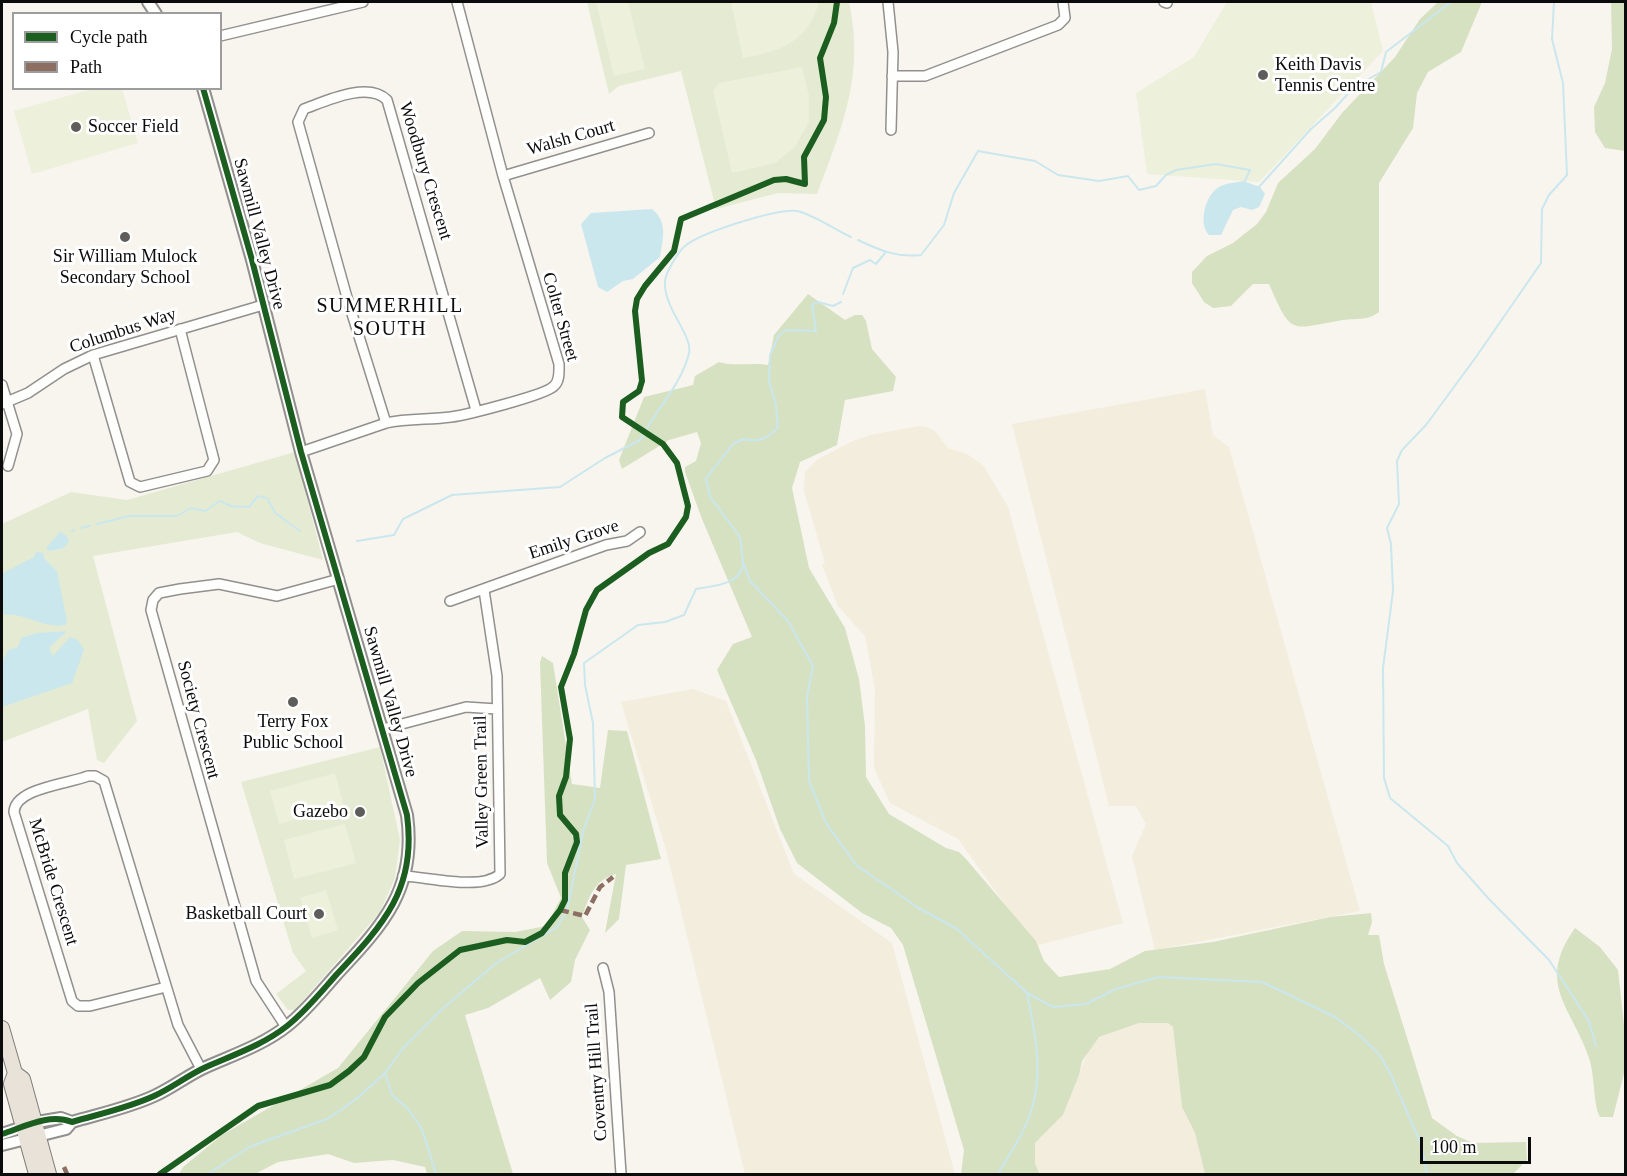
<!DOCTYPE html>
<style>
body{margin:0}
#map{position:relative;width:1627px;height:1176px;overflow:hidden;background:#f8f5ef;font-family:Georgia,serif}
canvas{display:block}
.frame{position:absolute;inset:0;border:3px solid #0b0b0b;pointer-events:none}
.legend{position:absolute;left:12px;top:12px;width:210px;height:78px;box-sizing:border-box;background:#fff;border:2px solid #9d9d9d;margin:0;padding:8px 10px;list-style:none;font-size:18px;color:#0b0b0b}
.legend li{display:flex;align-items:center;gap:12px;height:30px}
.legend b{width:30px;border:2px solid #9d9d9d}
.scale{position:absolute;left:1420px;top:1137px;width:111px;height:27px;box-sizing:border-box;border:3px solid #0b0b0b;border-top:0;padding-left:8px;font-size:18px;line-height:21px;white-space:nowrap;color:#0b0b0b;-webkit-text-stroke:4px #fff;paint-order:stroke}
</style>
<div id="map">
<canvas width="1627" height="1176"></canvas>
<div class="frame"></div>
<ul class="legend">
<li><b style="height:8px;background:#1b5e20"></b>Cycle path</li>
<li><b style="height:8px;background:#8d6e63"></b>Path</li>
</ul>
<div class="scale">100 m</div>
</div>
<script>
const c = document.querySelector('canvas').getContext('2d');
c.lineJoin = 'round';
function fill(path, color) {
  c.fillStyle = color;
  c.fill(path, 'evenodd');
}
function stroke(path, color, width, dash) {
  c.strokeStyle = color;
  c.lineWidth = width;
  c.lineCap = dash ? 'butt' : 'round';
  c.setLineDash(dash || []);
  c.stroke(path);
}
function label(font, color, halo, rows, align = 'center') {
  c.font = font + ' Georgia,serif';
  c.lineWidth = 6;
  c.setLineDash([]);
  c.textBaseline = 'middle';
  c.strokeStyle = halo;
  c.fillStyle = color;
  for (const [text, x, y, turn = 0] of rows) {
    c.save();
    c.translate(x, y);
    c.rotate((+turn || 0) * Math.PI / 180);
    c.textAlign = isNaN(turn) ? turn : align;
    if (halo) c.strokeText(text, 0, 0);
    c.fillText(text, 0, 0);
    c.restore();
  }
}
fill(new Path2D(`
 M1205 389 1213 435 1229 447 1360 911 1155 950 1132 856 1146 824 1136 806H1109L1012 424Z
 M918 426 927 427 935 431 948 448 967 454 983 465 1008 507 1123 923 1035 946 958 839 890 803 874 768 875 689 865 636 838 606 822 565 825 563 804 491 805 472 818 459 853 441 870 435Z
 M693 689 726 701 794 874 892 943 955 1174H745L666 850 621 702Z
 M1139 1023H1168L1173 1027 1182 1107 1195 1133 1205 1174H1040L1035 1164V1143L1063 1115 1089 1048 1099 1037Z`), '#f3eddd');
fill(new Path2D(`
 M587 2H849C865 74 842 128 817 194L778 193 716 209 681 71 619 86 609 94Z
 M295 452 323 560 260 543 237 532 93 556 137 721 104 763 97 760 88 709 2 742V524L71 492 127 500Z
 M380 747 400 840 395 878 380 912 295 1010H288L276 994 306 971 293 953 241 782Z`), '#e5ebd2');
fill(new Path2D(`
 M1438 2H1482L1461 52 1428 72 1417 93 1413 128 1379 183V312C1367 321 1358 318 1343 320 1290 329 1292 337 1269 284H1253L1231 306 1213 308 1204 302 1192 283V272L1207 256 1233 243 1257 224 1266 212 1278 183 1315 149 1342 113 1395 57 1420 19Z
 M1611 2H1625V151L1605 148 1595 132 1594 107 1605 83 1612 49Z
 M808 294 845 320 855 315H862L866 321 872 349 896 377 893 391 845 400 837 445 800 462 792 488 809 568 845 628 859 679 865 726 866 777 889 814 946 848 959 852 966 859 1036 941 1044 961 1059 977 1110 969 1145 951 1213 942 1330 917 1371 913 1372 922 1368 935H1379L1384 964 1432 1118 1457 1136 1473 1143 1526 1142 1527 1160 1513 1174H1205L1195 1133 1182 1107 1173 1027 1168 1023H1139L1099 1037 1082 1061 1079 1075 1063 1115 1035 1143V1164L1040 1174H961L964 1150 903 945 891 928 862 913 797 863 780 829 756 760 717 670 733 644 752 637 702 519 685 472V467L696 461 701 443 697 432 669 440 622 469 619 460 644 397 693 385 695 376 719 362C735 367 751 362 768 365L774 335Z
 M542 656 553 663 572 784 600 788 608 730 627 731 661 859 626 865 619 919 605 933 616 874C594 880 589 897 582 917L590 930 575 960 571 982 550 1000 540 978 488 1008 465 1015 513 1174H427L425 1167 393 1160 354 1163 328 1154 278 1162 255 1174H179L183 1167 222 1135 338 1068 433 951 462 931 515 932 546 926 561 898 547 863 540 663Z
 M1575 928 1600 947 1618 970 1625 1034 1626 1065 1613 1117H1600C1593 1105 1595 1075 1589 1058 1572 1007 1535 984 1575 928Z`), '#d6e1c1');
fill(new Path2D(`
 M596 2H628L645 69 614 76Z
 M731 2H819C808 42 781 51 743 58Z
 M1227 2H1371L1383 51 1259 182 1147 174 1136 93 1194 57Z
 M802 67 809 96V122L795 147 775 163 732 173 713 91 719 83Z
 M92 89H122L138 143 32 174 14 111Z
 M335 773 344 806 279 824 270 791Z
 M345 824 356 863 294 879 284 840Z
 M326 890 338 930 312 938 300 898Z`), '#edf0db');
fill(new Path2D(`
 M1243 181 1260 187 1265 194 1259 207 1252 210 1241 207 1233 210 1221 235H1209C1198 224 1205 195 1219 187 1225 183 1235 183 1243 181Z
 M652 209C668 222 663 238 660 257L633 279 623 281 607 292 598 287 581 224 591 213Z
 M60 532 66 535 69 541 64 548 49 551 46 548Z
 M36 552 44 553V558L57 571 67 621 65 625C44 629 27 613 5 615L2 611 3 573 34 557Z
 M67 631 49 648 53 656 70 637 78 640 84 650 72 683 2 707 3 661 8 650 18 647 21 638 37 633Z`), '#cae7ee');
stroke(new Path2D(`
 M1554 2 1552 39 1563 83 1567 175 1549 195 1542 209 1541 263 1476 357 1426 425 1402 450 1397 461 1399 504 1387 528 1391 544 1393 591 1383 668 1384 778 1390 798 1448 846 1457 863 1488 898 1549 960 1589 1021 1596 1046
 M1258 188 1311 129 1335 108 1353 88 1381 72 1386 52 1451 2
 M858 240C879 250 897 258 921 255L944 225 954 193 978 151 1035 161 1058 175 1099 181 1128 176 1139 190 1156 186 1166 175 1176 170 1216 164 1250 170 1244 183
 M843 294 853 268 870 260 876 264 885 253
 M841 302 833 306 818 302 812 305 816 331 786 330 779 335 770 355 769 381 776 405 778 428C767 438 759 443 744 439L733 444 706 478 710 497 740 537 743 562 750 581 788 621 813 666 807 697 809 781 826 823 856 865 917 907 957 929 1027 993 1053 1007 1086 1004 1116 989 1159 977 1262 982 1335 1017 1359 1035 1379 1054 1391 1075 1421 1144 1427 1174
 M647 428C661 405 683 380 689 353 693 335 663 308 665 281 666 272 678 252 685 246 700 233 777 208 797 211 812 214 836 230 851 237
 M97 524 129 516H177L191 508 205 511 220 501 231 506 249 507 258 496 267 498 275 513 300 531
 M81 528 90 526
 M72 531 74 530
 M357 541 394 535 403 519 452 495 560 487 605 458 640 440 643 435
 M385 1073 392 1095 408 1109 422 1129 436 1174
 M208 1174 249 1147 327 1119 355 1100 385 1073 403 1048 441 1010 495 964 557 927 567 910 583 832 595 799 593 723 585 685 584 663 638 625 665 622 684 615 696 589C712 586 740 585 743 565
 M998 1174C1008 1156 1022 1137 1029 1117 1045 1076 1035 1033 1027 993`), '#cae7ee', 2);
const minor = new Path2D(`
 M888 2 893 52 891 130
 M1164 2 1167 3
 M220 36 363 2
 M892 76H925L1058 25 1065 18 1063 2
 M503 176 649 133
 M93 355 130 482 140 487 207 471 214 460 180 329
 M2 385 17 434 8 466
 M2 404 28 393 64 369 93 355 263 305
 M386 423 348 301 298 122 304 109C326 101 368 81 387 100L476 410
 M301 452 386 423C408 418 430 420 451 417 466 415 546 395 554 386 560 381 559 371 559 364L503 176 457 2
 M450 601 606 545 627 541 640 532
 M383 729 466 707 497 709
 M403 876C429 877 481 891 500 874L497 676 484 590
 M603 968 609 992 621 1174
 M166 987 90 1006H78L72 1001 14 812C15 788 68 784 88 776H95L104 781 178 1025 201 1069
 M286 1027 256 981 151 610 153 600 159 593 180 589 219 584 277 596 339 579`);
const tertiary = new Path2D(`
 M148 2 156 14
 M37 1122 61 1118 72 1122C99 1114 128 1108 154 1096 172 1088 188 1075 206 1067 233 1055 263 1045 287 1026 306 1011 321 992 337 974 384 924 417 888 407 815L301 452 252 260 203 88
 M2 1134 23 1127
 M2 1145 66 1129 72 1122`);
const primary = new Path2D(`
 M2 1028 15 1073 23 1079 49 1174
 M15 1073 11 1084 36 1174`);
stroke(minor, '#92908e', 12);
stroke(tertiary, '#92908e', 14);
stroke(primary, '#7f7e7b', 16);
stroke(minor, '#fefefd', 9);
stroke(tertiary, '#fefefd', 10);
stroke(primary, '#e9e2d9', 14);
stroke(new Path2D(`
 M560 910 585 916 600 887 613 877
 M64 1167 67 1174`), '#8d6e63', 4.5, [9, 4.5]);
stroke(new Path2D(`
 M2 1134C24 1127 49 1113 72 1122 99 1114 128 1108 154 1096 172 1088 188 1075 206 1067 233 1055 263 1045 287 1026 306 1011 321 992 337 974 384 924 417 888 407 815L301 452 252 260 203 88
 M160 1174 258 1106 330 1085 349 1071 364 1057 385 1017 418 983 460 950 507 940 525 942 542 933 560 910 565 900V873L577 842 576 834 560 815 559 796 566 777 570 739 561 687 574 654 586 610 597 590 649 553 668 544 686 517 688 506 677 463 663 444 622 417 623 402 639 391 642 381 635 311 637 299 645 286 674 251 681 219 774 180 786 179 805 184 804 157 824 120 826 97 820 58 834 23 837 2`), '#1b5e20', 6);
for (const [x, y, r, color] of [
 [1263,75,6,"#5e5d5b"],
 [76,127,6,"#5e5d5b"],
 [125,237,6,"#5e5d5b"],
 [293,702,6,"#5e5d5b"],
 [360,812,6,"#5e5d5b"],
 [319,914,6,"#5e5d5b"]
]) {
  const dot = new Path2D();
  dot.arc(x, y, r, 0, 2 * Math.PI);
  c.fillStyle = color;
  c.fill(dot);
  stroke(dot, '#fff', 2);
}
label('18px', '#0b0b0b', '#fff', [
 ["Keith Davis",1275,65],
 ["Tennis Centre",1275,86],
 ["Soccer Field",88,127],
 ["Sir William Mulock",125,257,"center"],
 ["Secondary School",125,278,"center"],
 ["Terry Fox",293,722,"center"],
 ["Public School",293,743,"center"],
 ["Gazebo",348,812,"right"],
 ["Basketball Court",307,914,"right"]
], 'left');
label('18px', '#0b0b0b', '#fff', [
 ["Walsh Court",571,138,-16],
 ["Woodbury Crescent",425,171,73],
 ["Sawmill Valley Drive",259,234,75],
 ["Colter Street",560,317,74],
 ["Columbus Way",123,331,-18],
 ["Emily Grove",574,540,-18],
 ["Sawmill Valley Drive",390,702,74],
 ["Society Crescent",198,720,75],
 ["Valley Green Trail",482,782,-91],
 ["McBride Crescent",53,882,73],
 ["Coventry Hill Trail",597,1072,-94]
]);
c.letterSpacing = '1.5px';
label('20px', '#0b0b0b', '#fff', [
 ["SUMMERHILL",390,307],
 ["SOUTH",390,330]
]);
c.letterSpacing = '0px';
</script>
